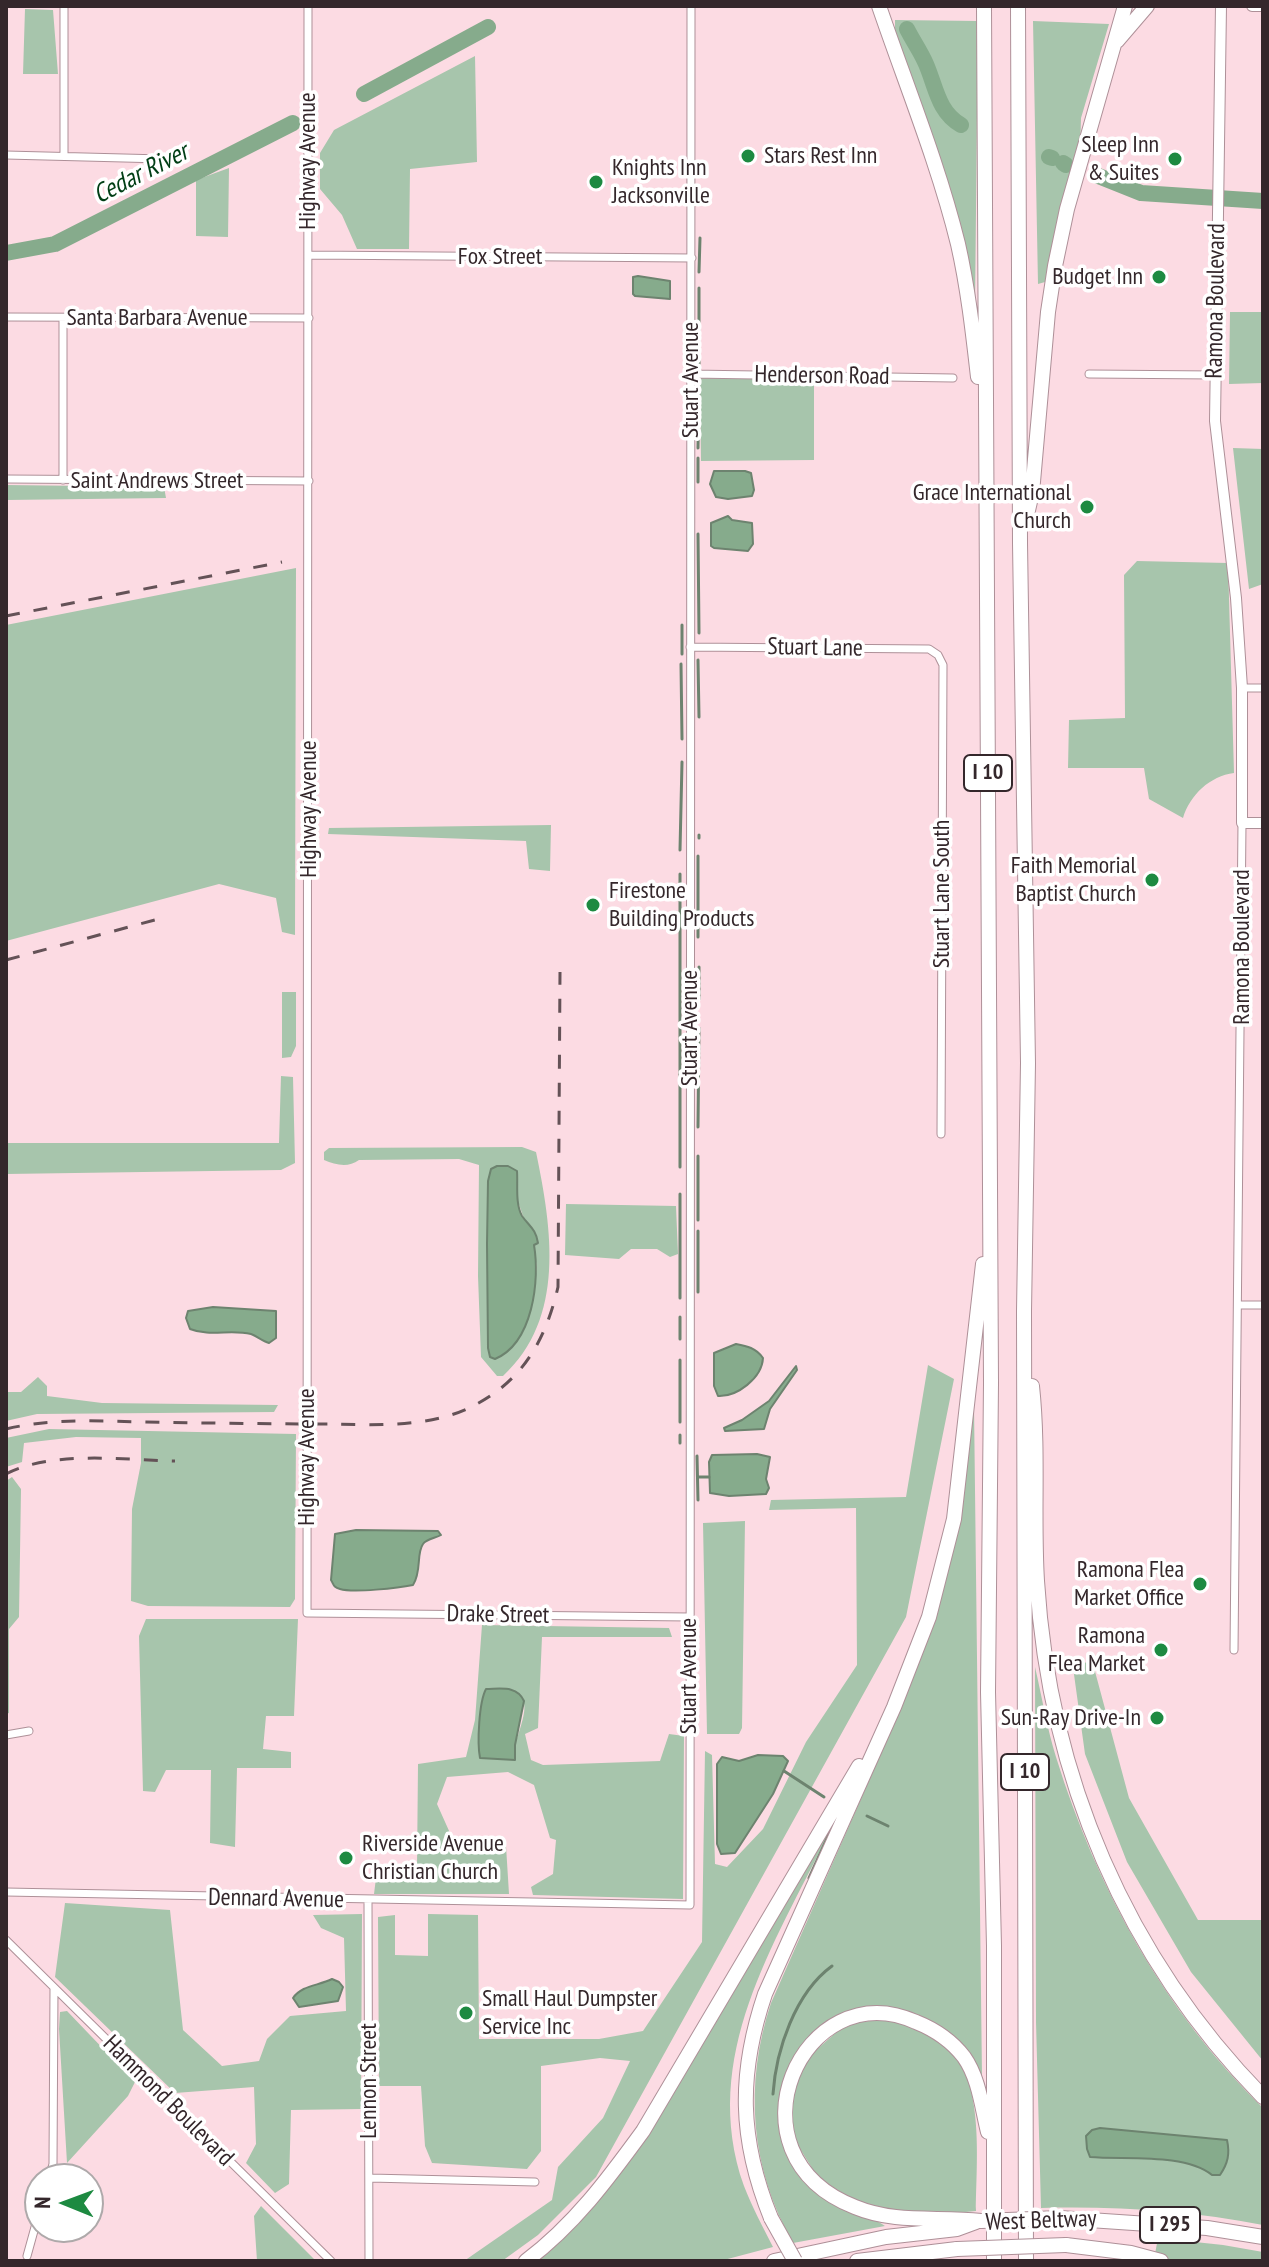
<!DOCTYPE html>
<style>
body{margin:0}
#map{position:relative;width:1269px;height:2267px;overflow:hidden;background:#fcdbe3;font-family:"PT Sans Narrow",sans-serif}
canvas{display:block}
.frame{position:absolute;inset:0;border:8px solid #34272b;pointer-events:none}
.north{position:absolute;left:24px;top:2163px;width:80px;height:80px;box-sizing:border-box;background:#fff;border:2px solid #aea9aa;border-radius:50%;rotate:271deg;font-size:22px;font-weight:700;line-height:32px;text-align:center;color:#34272b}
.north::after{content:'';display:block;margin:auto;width:28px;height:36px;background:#1d8a41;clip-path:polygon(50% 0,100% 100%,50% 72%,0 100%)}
</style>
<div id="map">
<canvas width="1269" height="2267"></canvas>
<div class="frame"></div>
<div class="north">N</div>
</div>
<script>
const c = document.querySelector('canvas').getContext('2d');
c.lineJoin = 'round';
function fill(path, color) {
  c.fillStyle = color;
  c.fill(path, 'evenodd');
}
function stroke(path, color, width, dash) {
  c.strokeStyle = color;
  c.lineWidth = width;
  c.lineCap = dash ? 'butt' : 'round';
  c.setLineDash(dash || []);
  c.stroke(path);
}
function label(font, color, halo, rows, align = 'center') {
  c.font = font + ' "PT Sans Narrow",sans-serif';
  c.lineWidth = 7;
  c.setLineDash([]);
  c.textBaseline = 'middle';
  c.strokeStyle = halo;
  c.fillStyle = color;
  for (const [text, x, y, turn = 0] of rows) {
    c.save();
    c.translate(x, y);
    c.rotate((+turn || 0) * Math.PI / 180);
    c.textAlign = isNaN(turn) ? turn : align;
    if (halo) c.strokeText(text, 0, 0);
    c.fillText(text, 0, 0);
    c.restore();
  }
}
fill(new Path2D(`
 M25 9 53 10 58 74H23Z
 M895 20 978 21 975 305 895 33Z
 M1033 21 1109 24 1081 118 1080 153 1045 282 1038 284Z
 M475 56 477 162 410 169 409 249H357L342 215 320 189V153L334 130Z
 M229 168 228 237 196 236V180Z
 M1230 312H1263V383L1229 384Z
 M700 378 814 380V460L701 461Z
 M1233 448 1263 449V584L1249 589Z
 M6 485 164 487 166 498 6 500Z
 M1137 561 1228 563 1234 773C1210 776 1190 795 1183 818L1149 799 1144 768H1068L1069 720 1125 718 1124 575Z
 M296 568 295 935 282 932 276 898 219 884 6 941V625Z
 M551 825 550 871 529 869 526 841 328 834 329 828Z
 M282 992H296V1046L291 1057 282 1058Z
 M281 1076 293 1077 295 1163 281 1170 6 1174V1143H279Z
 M522 1147 536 1152C552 1229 566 1318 503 1376H497L481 1357 478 1276 479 1165 459 1159 359 1160C348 1168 336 1165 324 1160V1152L329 1148ZM497 1166 517 1171V1199L533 1244 537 1267 530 1310 521 1334 487 1330 488 1181 491 1170Z
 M566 1204 676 1206 678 1254 670 1257 657 1249H631L619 1259 565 1255Z
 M928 1365 954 1379 906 1617 596 2177 538 2235 502 2261H464L552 2200 558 2167 603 2118 630 2061 600 2058 541 2066V2151L527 2169 432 2163 425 2146 421 2086H379L378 1917 395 1915V1955L428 1956V1914L478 1915 479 2039H599L643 2031 702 1942 705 1751 712 1755 715 1864 727 1867 763 1829 806 1742 857 1665 856 1508 769 1510 771 1500 906 1497Z
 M38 1377 47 1386V1396L102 1403 278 1405 274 1412 37 1414 6 1421V1392H21Z
 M974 1406 982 2077H978L918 2016C909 2013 898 2009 888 2009 880 2009 815 2035 808 2040 782 2059 773 2116 785 2143 798 2174 822 2200 852 2213 862 2217 878 2220 885 2226L793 2243C750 2168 744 2084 771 2003L897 1717 927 1642 958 1529Z
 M49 1429 296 1434 295 1599 290 1607 148 1606 131 1601 132 1509 141 1463V1438L76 1437 24 1443 22 1462 6 1467V1438Z
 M12 1477 21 1489 19 1617 9 1629V1713L6 1714V1481Z
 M745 1521 742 1728 739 1734H707L703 1523Z
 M146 1619H298L294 1716H266L263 1749 291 1752V1768H237L235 1847 210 1843 211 1770H166L155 1792 143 1791 139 1636Z
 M482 1625 669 1628 672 1637H542L538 1728 525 1734 531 1760 543 1765 660 1761 669 1734 684 1736 683 1899 533 1895 531 1887 553 1874 556 1840 550 1838 534 1785 508 1772 447 1777 437 1804 454 1842 506 1846 509 1894H374L376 1878 417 1867 418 1764 466 1757 475 1720ZM486 1689C535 1689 528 1705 515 1745L480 1731Z
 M1072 1660 1093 1664 1129 1798 1198 1920H1263V2061L1191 1972 1127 1862 1085 1754Z
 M1035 1667C1042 1697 1047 1728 1056 1757 1097 1889 1164 2011 1263 2108V2225C1190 2211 1116 2206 1041 2208L1036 2022ZM1142 2133 1177 2137 1217 2138 1212 2175C1186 2154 1125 2158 1091 2157Z
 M826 1832 829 1833C774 1945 699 2057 744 2186 752 2207 763 2227 773 2247L720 2261H532L586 2211Z
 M65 1903 170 1910 183 2030 222 2066 259 2061 267 2039 290 2016 346 2011 344 1938 321 1928 313 1915 362 1914 361 2109 291 2110 289 2184 275 2193 246 2163 256 2144 254 2087 175 2093 55 1977Z
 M67 2011 135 2082 128 2096 67 2163 59 2029 60 2012Z
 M893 2019C908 2025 926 2030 939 2039 987 2068 976 2163 976 2211L935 2215 877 2208 854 2200 818 2178 794 2139 790 2099 808 2057 839 2030 859 2022Z
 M261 2206 316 2261H257L254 2216Z
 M1158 2238 1223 2245 1263 2252V2261H1171L1155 2254Z`), '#a7c5ac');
const water = new Path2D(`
 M638 276 670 281V299L635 296 633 294V277Z
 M714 471H745L751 473 754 490 752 496 728 499 716 497 710 484Z
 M728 516 732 520 752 523 753 544 748 551 714 548 711 546V523Z
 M497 1166H508L517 1171C518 1185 515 1203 522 1216 529 1226 536 1229 538 1243L534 1245C540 1280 533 1343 495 1359L490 1357 488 1348 487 1244 488 1181 491 1169Z
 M213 1307 276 1311V1338L269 1343C262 1341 257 1336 251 1334 230 1329 210 1337 190 1329L186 1318 188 1311Z
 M736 1344C747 1346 756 1348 763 1358 762 1378 737 1397 718 1396L714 1386V1353Z
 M796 1366 797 1370 770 1409 764 1429 725 1431 724 1428 742 1420 769 1401Z
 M757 1454 770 1457 766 1479 769 1488 766 1494 729 1496 710 1493 709 1462 712 1455Z
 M356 1530 438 1531 441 1535C436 1538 426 1539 423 1544 416 1554 422 1571 413 1585 399 1588 353 1593 340 1589 333 1587 334 1585 331 1580L335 1534Z
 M486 1689C500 1689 517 1685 524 1701L515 1745V1760L480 1758C477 1743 479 1702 486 1689Z
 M758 1755 783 1756 788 1761 773 1794 735 1853 721 1854 717 1844V1764L722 1757 739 1761Z
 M332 1979 339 1982 343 1987 338 2001 299 2007 293 1998C302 1985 318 1986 332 1979Z
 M1100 2128 1227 2140C1230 2154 1228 2163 1220 2175H1212C1185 2153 1126 2160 1090 2157L1087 2149 1086 2136 1092 2130Z`);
fill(water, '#86ab8c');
stroke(water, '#6d836f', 2);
stroke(new Path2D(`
 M699 272 700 238
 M699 288V364
 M698 448 699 381
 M698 458V482
 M698 534 699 633
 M682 654V625
 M698 660 699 717
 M681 664 682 739
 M699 838V835
 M680 850 682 762
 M680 874V1167
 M698 937V856
 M699 999V967
 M698 1127 699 1028
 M698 1220V1156
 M698 1292V1231
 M680 1298V1194
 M680 1339V1317
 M680 1360V1422
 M680 1443V1435
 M697 1456 698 1500
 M698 1477H709
 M784 1771 824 1797
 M867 1816 888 1826
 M809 1878 829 1834
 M773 2094C776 2050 795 1993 832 1966`), '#6d836f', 3);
stroke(new Path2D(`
 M907 29C913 41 921 52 926 64 936 87 938 112 961 125
 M364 94 488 27
 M1049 157 1052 158
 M1063 163 1066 165
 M1096 175 1141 193 1263 201
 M6 253 55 244 293 123`), '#86ab8c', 16);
const street = new Path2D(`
 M308 6 307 1613 689 1617
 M6 155 163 159
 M64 156V6
 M309 255 692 258
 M6 317 309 318
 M691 374 953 378
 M1089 374 1215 375
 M6 479 309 481
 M63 480V318
 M690 647 929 649 938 655 943 665 941 1134
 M1242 688H1263
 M1239 1305H1263
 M1234 1650 1242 823
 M6 1735 29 1731
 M6 1892 690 1905 691 6
 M368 1901 369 2261
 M6 1940 331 2261
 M370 2178 535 2182
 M49 2179 53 2164 54 1988
 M27 2256 40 2209`);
const secondary = new Path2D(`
 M1221 6 1215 421 1236 598 1242 688V823H1263
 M1252 6H1263`);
const highway = new Path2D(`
 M879 6C906 85 938 163 958 244 968 288 973 333 978 377
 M984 6 991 1383 988 1692 994 1946V2261
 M1018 6 1020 543 1028 1063 1024 1311 1026 2261
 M1117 41 1147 6
 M1026 519 1032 493 1048 312 1055 266 1067 209 1125 6
 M1032 1386C1039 1451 1033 1516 1037 1581 1049 1776 1126 1957 1263 2097
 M771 2218C739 2139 738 2074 765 1994L894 1707 929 1617 954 1519 983 1264
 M1060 2218 1207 2228 1263 2237
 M981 2221C937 2216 896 2224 855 2207 720 2154 803 1971 916 2022 936 2030 951 2040 964 2057 979 2078 982 2108 988 2132
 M1066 2245 1131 2253 1161 2261
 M526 2261C574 2225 608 2179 643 2131L859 1766
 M774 2261 886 2237 957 2229 976 2222
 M857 2261 957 2249`);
stroke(street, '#ae9098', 9);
stroke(secondary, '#ae9098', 12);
stroke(highway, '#ae9098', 16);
stroke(street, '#fff', 7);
stroke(secondary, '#fff', 10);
stroke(highway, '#fff', 14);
stroke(new Path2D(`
 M6 616 282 562
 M6 960 166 917
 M6 1429C52 1418 98 1421 146 1422 207 1423 268 1424 329 1424 376 1425 430 1428 473 1406 523 1381 546 1339 558 1287L560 972
 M6 1474C52 1450 124 1460 175 1461`), '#645257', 3, [14, 14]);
const highwayBridge = new Path2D(`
 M771 2218 795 2261
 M981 2221 1060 2218
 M957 2249 1066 2245`);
stroke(highwayBridge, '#ae9098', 16, []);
stroke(highwayBridge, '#fff', 14);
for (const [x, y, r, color] of [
 [748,156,8,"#1d8a41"],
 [1175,159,8,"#1d8a41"],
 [596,182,8,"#1d8a41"],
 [1159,277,8,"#1d8a41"],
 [1087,507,8,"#1d8a41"],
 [1152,880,8,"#1d8a41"],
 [593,905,8,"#1d8a41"],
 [1200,1584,8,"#1d8a41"],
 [1161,1650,8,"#1d8a41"],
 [1157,1718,8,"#1d8a41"],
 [346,1858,8,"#1d8a41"],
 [466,2013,8,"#1d8a41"]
]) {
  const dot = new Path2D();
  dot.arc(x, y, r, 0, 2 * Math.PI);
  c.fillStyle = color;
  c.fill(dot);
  stroke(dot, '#fff', 3);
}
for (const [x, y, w] of [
 [988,773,48],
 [1025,1772,48],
 [1170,2225,60]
]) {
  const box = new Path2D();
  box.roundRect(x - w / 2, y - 18, w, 36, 6);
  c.fillStyle = '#fff';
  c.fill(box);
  stroke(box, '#34272b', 2);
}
label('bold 22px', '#34272b', null, [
 ["I 10",988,773],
 ["I 10",1025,1772],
 ["I 295",1170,2225]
]);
label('24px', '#34272b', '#fff', [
 ["Sleep Inn",1159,145],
 ["& Suites",1159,173],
 ["Stars Rest Inn",764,156,"left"],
 ["Knights Inn",612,168,"left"],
 ["Jacksonville",612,196,"left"],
 ["Budget Inn",1143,277],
 ["Grace International",1071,493],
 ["Church",1071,521],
 ["Faith Memorial",1136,866],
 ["Baptist Church",1136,894],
 ["Firestone",609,891,"left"],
 ["Building Products",609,919,"left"],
 ["Ramona Flea",1184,1570],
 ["Market Office",1184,1598],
 ["Ramona",1145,1636],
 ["Flea Market",1145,1664],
 ["Sun-Ray Drive-In",1141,1718],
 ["Riverside Avenue",362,1844,"left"],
 ["Christian Church",362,1872,"left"],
 ["Small Haul Dumpster",482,1999,"left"],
 ["Service Inc",482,2027,"left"]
], 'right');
label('24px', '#34272b', '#fff', [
 ["Highway Avenue",308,161,-90],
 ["Fox Street",500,257],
 ["Ramona Boulevard",1216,301,-89],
 ["Santa Barbara Avenue",157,318],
 ["Henderson Road",822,376,1],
 ["Stuart Avenue",691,380,-90],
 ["Saint Andrews Street",157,481],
 ["Stuart Lane",815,648,1],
 ["Highway Avenue",309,809,-90],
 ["Stuart Lane South",942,894,-90],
 ["Ramona Boulevard",1242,947,-90],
 ["Stuart Avenue",690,1028,-90],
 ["Highway Avenue",307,1457,-90],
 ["Drake Street",498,1615,1],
 ["Stuart Avenue",689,1676,-90],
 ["Dennard Avenue",276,1899,1],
 ["Lennon Street",369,2081,-90],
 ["Hammond Boulevard",168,2101,45],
 ["West Beltway",1041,2221,-2]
]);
label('italic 26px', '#003e15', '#fff', [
 ["Cedar River",141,174,-27]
]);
</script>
